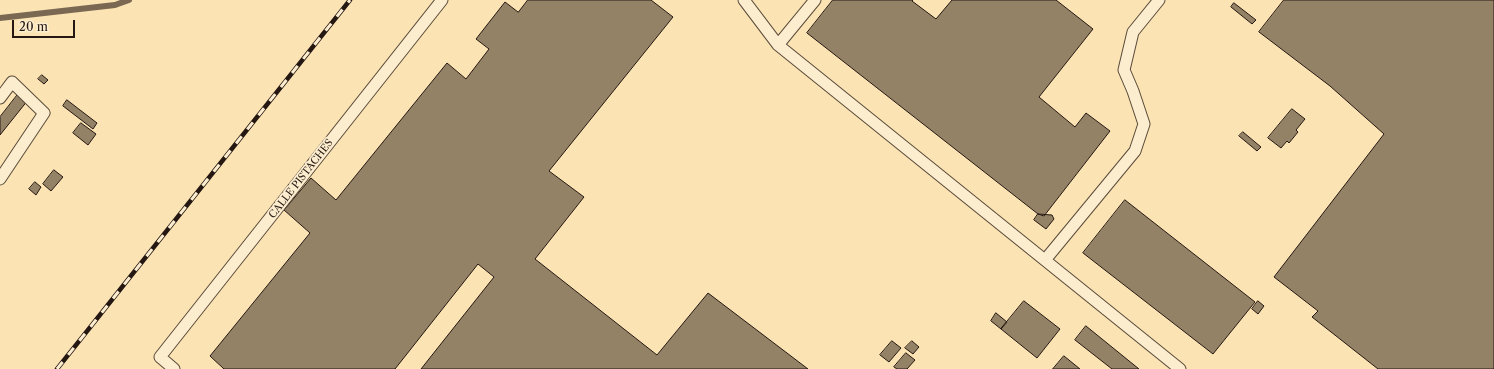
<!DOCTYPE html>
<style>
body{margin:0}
#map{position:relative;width:1494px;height:369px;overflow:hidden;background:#fbe3b3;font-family:"Libre Caslon Text",serif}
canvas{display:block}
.scale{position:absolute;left:12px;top:20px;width:63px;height:18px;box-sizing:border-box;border:2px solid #251813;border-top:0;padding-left:5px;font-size:12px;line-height:14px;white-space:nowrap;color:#251813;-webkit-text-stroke:3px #fcedce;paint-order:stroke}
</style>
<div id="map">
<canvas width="1494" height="369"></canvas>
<div class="scale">20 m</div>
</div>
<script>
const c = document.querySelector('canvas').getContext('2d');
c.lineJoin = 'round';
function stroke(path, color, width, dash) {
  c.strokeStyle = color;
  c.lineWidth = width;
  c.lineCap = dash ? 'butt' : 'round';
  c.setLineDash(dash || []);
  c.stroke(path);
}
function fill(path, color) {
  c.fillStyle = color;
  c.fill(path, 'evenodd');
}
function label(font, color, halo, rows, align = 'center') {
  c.font = font + ' "Libre Caslon Text",serif';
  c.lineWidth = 3.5;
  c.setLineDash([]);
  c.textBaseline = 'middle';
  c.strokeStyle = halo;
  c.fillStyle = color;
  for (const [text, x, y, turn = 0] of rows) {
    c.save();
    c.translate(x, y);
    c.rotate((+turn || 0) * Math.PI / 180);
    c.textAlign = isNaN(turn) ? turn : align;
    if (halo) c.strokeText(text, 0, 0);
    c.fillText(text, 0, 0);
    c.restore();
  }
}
stroke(new Path2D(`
 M0 18 115 5 129 0`), '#7a6853', 6);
const building = new Path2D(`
 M528 0H651L673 17 549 171 584 197 535 259 657 355 708 293 808 369H421L494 277 478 264 395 369H224L210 356 310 233 284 210 311 178 336 200 447 63 466 79 489 49 476 39 505 2 518 12Z
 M833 0H913L912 1 936 19 952 0H1056L1093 29 1039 97 1075 127 1086 113 1110 131 1044 216 1038 214 807 33Z
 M1284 0H1494V369H1378L1312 317 1318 311 1274 277 1384 134 1330 86 1259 32Z
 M1234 3 1256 20 1252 24 1231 7Z
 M42 75 48 80 44 84 38 79Z
 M19 93 28 100 0 135V117Z
 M67 100 97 123 93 129 63 106Z
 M1292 109 1305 119 1296 130 1298 132 1289 143 1287 141 1281 148 1268 138Z
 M81 123 96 134 88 145 73 133Z
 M1243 132 1261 147 1257 151 1239 136Z
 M54 170 63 177 51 191 43 184Z
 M35 182 41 187 36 195 29 189Z
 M1125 200 1255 302 1213 354 1083 253Z
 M1038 214 1052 215 1054 219 1046 229 1034 220Z
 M1024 301 1060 329 1037 358 1001 329Z
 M1258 301 1264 306 1258 314 1252 309Z
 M996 313 1007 322 1001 329 991 321Z
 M1086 326 1139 369H1112L1075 340Z
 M892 341 901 348 889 362 880 355Z
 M912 341 919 347 913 354 905 348Z
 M906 353 915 360 907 369H897L894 367Z
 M1064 356 1080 369H1053Z`);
fill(building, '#948266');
stroke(building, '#251813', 1);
const lane = new Path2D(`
 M744 0 778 45 1180 369
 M778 45 815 0
 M0 98 12 82 44 113 0 179
 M1045 260 1135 151 1144 124 1133 91 1124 70 1133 32 1159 0
 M174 369 160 357 442 0`);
stroke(lane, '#5a4b3b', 13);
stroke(lane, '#fcedce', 11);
const rail = new Path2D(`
 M57 369 350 0`);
stroke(rail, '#251813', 4.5);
stroke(rail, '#fcedce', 3, [9]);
label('10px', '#251813', '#fcedce', [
 ["CALLE PISTACHES",301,179,-52]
]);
</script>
